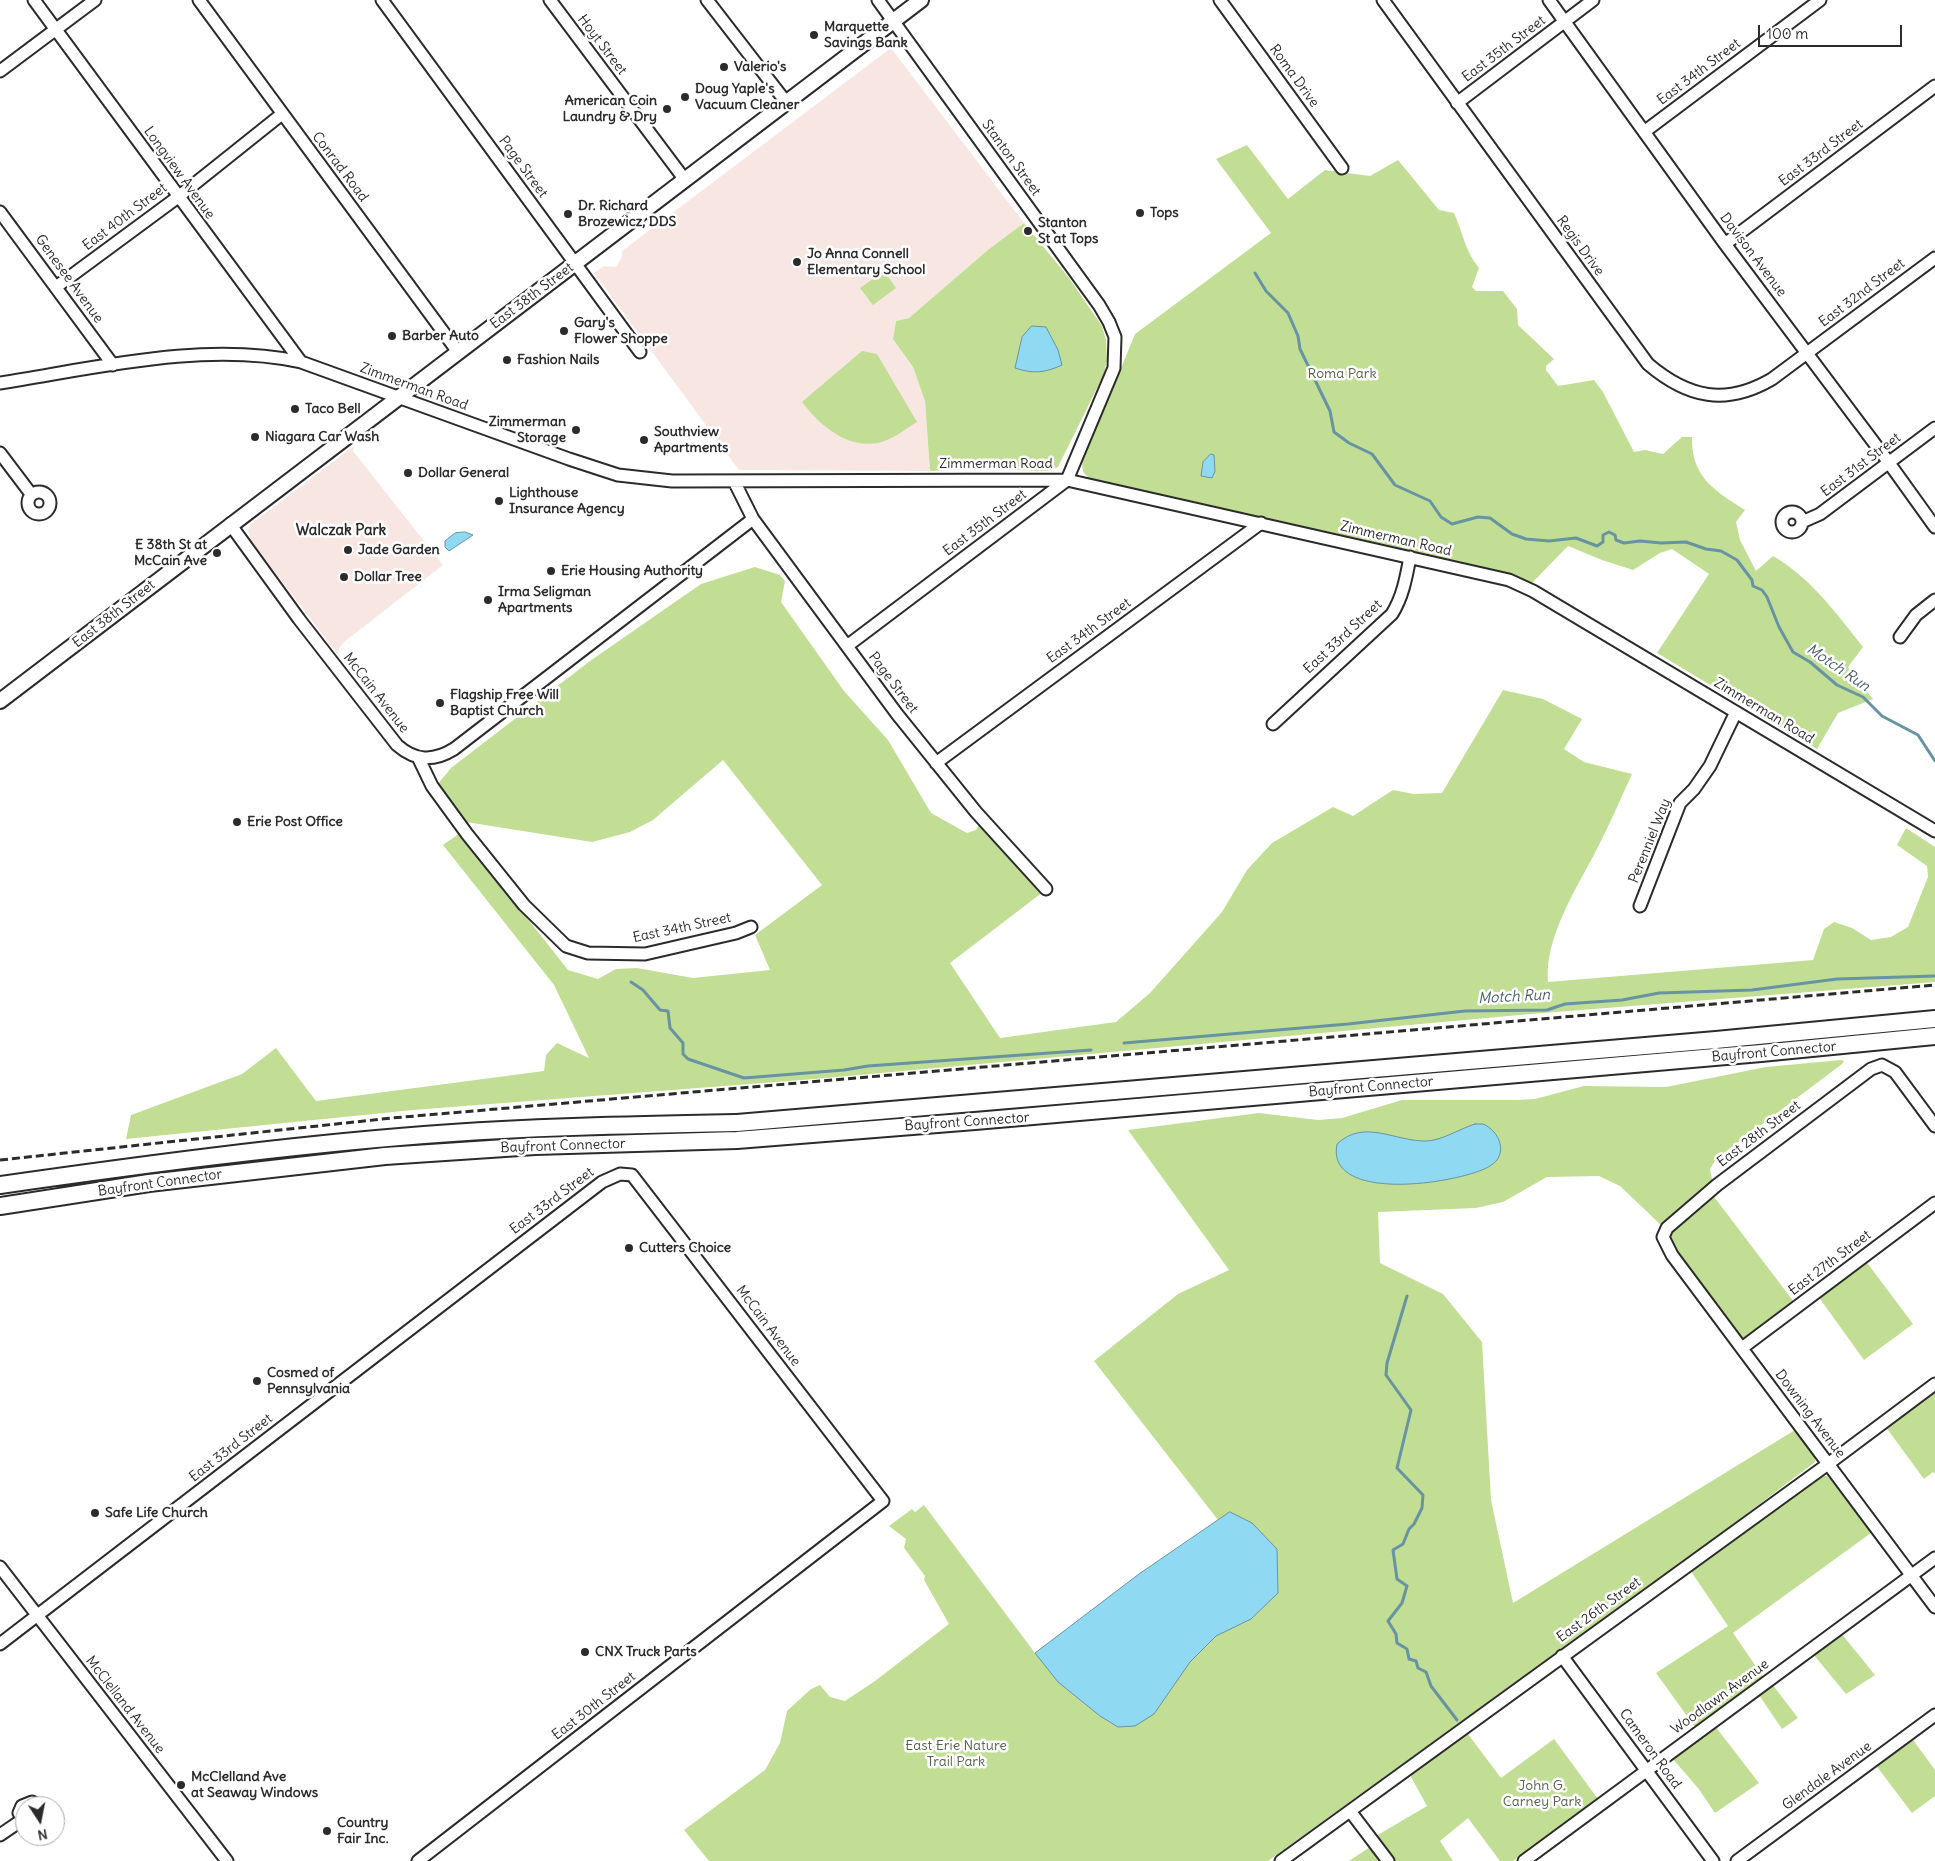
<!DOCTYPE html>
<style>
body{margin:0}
#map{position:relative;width:1935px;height:1861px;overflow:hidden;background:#fff;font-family:Delius,sans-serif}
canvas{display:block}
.north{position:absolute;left:15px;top:1796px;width:50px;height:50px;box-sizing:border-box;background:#fff;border:1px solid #aaa;border-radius:50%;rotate:169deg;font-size:14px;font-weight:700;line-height:20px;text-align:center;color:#2b2b2b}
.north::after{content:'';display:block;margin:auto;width:18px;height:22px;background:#2b2b2b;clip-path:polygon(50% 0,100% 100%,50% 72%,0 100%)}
.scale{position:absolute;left:1758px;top:25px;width:144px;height:22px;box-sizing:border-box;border:2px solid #2b2b2b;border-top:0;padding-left:6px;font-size:15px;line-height:18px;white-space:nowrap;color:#2b2b2b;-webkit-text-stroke:4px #fff;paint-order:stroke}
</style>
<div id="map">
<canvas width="1935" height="1861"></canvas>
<div class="north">N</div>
<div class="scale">100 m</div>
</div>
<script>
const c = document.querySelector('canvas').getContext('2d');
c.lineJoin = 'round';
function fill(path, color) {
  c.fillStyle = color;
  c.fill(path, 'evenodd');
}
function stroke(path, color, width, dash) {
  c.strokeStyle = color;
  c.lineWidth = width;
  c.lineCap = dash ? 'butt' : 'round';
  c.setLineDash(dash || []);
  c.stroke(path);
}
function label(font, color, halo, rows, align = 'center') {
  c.font = font + ' Delius,sans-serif';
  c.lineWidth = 5;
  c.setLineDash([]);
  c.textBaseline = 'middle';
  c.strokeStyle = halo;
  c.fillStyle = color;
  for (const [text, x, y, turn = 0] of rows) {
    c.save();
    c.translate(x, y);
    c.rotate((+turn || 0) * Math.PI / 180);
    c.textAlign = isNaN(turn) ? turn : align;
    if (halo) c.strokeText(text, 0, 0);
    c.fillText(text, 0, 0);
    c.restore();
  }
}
fill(new Path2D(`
 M891 48 1024 223 989 249 909 318 896 321 893 339 913 367 925 401 930 471 739 470 594 273 604 266 616 267 622 257V251Z
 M354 446 353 451 443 565 344 642 339 648 338 655 251 541 248 530 251 524Z`), '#f7e6e1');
fill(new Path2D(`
 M1247 145 1288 199 1325 170 1370 176 1398 160 1439 210 1454 213C1463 233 1465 251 1479 268L1472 287 1476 291H1503L1517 309 1518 325 1554 359 1546 366V370L1558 386 1594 380 1603 392 1634 452 1645 450 1663 454 1682 437H1692C1691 477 1715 491 1745 510L1736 522 1740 540 1756 571 1773 556C1811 578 1836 613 1863 647L1848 667 1873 699 1838 713 1817 749 1657 653 1709 574 1672 549 1660 553 1633 570 1602 560 1568 546 1532 583 1475 565 1089 478 1083 472 1082 463 1135 334 1271 233 1216 159Z
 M1024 223 1069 278 1102 326 1106 340 1107 360 1104 374 1058 467 1047 471 975 469 930 471 925 401 913 367 893 339 896 321 909 318 989 249Z
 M884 271 896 288 873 305 860 288Z
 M862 351 877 354 917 422C907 428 897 436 887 440 853 454 821 427 802 402Z
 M755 567 780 575 785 581 781 602 844 691 888 740 931 813 967 833 976 830 981 822 1043 892 950 963 1000 1038 1116 1022 1150 993 1222 912 1247 870 1272 843 1333 807 1353 816 1393 790 1414 794 1442 793 1503 690 1543 699 1582 719 1564 749 1584 762 1632 774C1620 800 1609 826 1596 851 1576 889 1544 939 1548 982L1813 960 1824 929 1834 922 1852 928 1871 940 1891 937 1908 927 1928 877 1927 866 1897 845 1906 828 1935 847V982L1531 1014 815 1079 413 1110 126 1139 131 1115 242 1074 276 1048 316 1101 544 1071 546 1055 557 1043 589 1058 554 985 443 845 460 833 568 970 598 979 616 969 637 968 693 978 770 970 755 935 822 885 723 760 653 820 630 832 592 842 466 822 438 784 451 768 590 661 701 584Z
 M1841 1060 1844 1061 1842 1064 1716 1159 1710 1169 1713 1184 1662 1226 1620 1186 1599 1176 1547 1177 1503 1202 1476 1208 1378 1212 1380 1263 1443 1294 1482 1342 1491 1500 1513 1603 1795 1430 1815 1456V1462L1724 1531 1268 1861H709L684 1830 765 1770 780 1743 787 1711 811 1689 820 1685 830 1697 845 1701 875 1681 949 1624 924 1580 925 1576 904 1548 906 1539 889 1526 912 1509 915 1512 924 1505 1035 1653 1218 1520 1094 1361 1178 1294 1229 1270 1128 1130 1259 1113 1318 1120 1342 1118 1402 1100H1517L1535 1099 1584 1086 1666 1087 1766 1067Z
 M1712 1194 1794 1302 1747 1338H1741L1670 1242V1232Z
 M1865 1260 1913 1324 1864 1360 1818 1296Z
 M1935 1389V1474L1933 1472 1924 1479 1885 1426Z
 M1819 1476H1827L1830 1479 1871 1533 1733 1633 1764 1678 1695 1727 1656 1673 1728 1626 1690 1570Z
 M1841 1633 1875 1675 1846 1694 1813 1654Z
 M1772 1684 1798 1718 1782 1729 1759 1695Z
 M1715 1726 1759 1783 1715 1813 1698 1788 1671 1757Z
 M1468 1734 1501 1778 1554 1739 1598 1799 1513 1861H1500L1468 1818 1440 1841 1453 1861H1395L1376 1836 1427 1806 1410 1775Z
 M1911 1737 1935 1770V1796L1912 1813 1875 1764Z
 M1370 1847 1380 1861H1349Z`), '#c2de95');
const water = new Path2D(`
 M1032 326 1046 327 1058 350 1062 365C1045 373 1033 374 1015 368L1022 337Z
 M1211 454 1214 455 1215 471 1212 478 1201 476 1203 462Z
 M465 532 473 535 449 551 445 547V541L455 533Z
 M1475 1124H1483C1500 1131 1509 1155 1490 1166 1463 1183 1325 1205 1337 1144 1365 1118 1395 1142 1427 1141 1443 1140 1459 1129 1475 1124Z
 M1230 1512 1252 1523 1277 1549 1278 1593 1251 1619 1216 1636 1190 1662 1154 1714 1135 1726 1118 1727 1100 1716 1058 1682 1035 1653 1139 1574Z`);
fill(water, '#90d9f2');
stroke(water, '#6893a2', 1);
stroke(new Path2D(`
 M1255 273 1266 291 1288 313 1298 336 1300 349 1330 411 1334 432 1349 443 1372 454 1395 485 1430 501 1441 517 1452 524 1478 517 1490 518 1512 534 1526 539 1549 541 1576 538 1597 546 1603 542V535L1609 532 1615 535 1616 540 1624 543 1640 541 1661 543 1686 542 1706 549 1721 551 1737 560 1752 580 1753 586 1762 590 1767 597 1779 627 1793 652 1810 662 1837 685 1863 697 1882 716 1918 735 1935 761
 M631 982 643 990 660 1010 668 1011 670 1028 683 1043V1054L688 1059 744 1078 844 1070 868 1066 1091 1050
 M1124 1043 1348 1024 1465 1011 1547 1010 1565 1004 1622 1000 1659 993 1752 990 1837 979 1935 976
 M1407 1296 1387 1363 1386 1375 1411 1410 1397 1468 1423 1495 1422 1508 1414 1524 1409 1529 1403 1544 1393 1550 1397 1579 1407 1586 1402 1603 1388 1621 1396 1634 1397 1643 1407 1649 1409 1659 1416 1661 1418 1668 1426 1672 1431 1686 1457 1720`), '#6893a2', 3);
const minor = new Path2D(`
 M34 0 301 362
 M199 0 458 352
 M382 0 640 352
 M550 0 685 180
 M707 0 786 102
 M1220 0 1342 168
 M1383 0 1648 364C1688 398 1726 406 1772 379L1935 258
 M1549 0 1725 244 1884 456 1935 527
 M0 71 95 0
 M1457 103 1593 0
 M1644 132 1820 0
 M0 212 113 365
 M1725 244 1935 86
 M56 287 178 197 282 114
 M0 383C96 368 205 341 301 362L569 459 618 475 672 481 1067 480 1509 580 1533 591 1935 831
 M0 453 31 494
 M734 481 753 519 897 714 976 812 1046 889
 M28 503a11 11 0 1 1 22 0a11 11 0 1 1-22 0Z
 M1782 522a10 10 0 1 1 20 0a10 10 0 1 1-20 0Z
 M1802 522 1820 514 1935 428
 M230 524 299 619 397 745C415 761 433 762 454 749L753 519
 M1900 637 1916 615 1935 600
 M847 646 1067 480 1114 368 1115 337 1109 322 1099 305 878 0
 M1273 724 1392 614C1403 596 1406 578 1410 557
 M418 757 432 786 467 834 524 905 566 946 588 953 645 954 736 933 751 927
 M936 763 1261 523
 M1640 906 1680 803 1694 789 1710 766 1736 712
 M1935 1126 1895 1072 1882 1065 1871 1069 1717 1185 1667 1228 1663 1237 1672 1255 1935 1607
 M1742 1348 1935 1203
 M0 1567 227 1861
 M0 1644 602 1182 620 1174 632 1175 883 1501 418 1861
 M1562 1656 1713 1861
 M1350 1811 1388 1861
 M25 1823 19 1813 22 1806 32 1802 40 1806
 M0 1835 22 1820
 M1281 1861 1828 1464 1935 1384
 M1524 1861 1935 1558
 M1737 1861 1935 1715`);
const major = new Path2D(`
 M0 701 921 0`);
const highway = new Path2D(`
 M0 1185C141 1165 282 1146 424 1135 528 1127 633 1125 737 1123L1716 1040 1935 1019
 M0 1206 149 1183 385 1156 535 1146 737 1140 975 1121 1761 1053 1935 1036`);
stroke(minor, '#2b2b2b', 15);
stroke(major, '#2b2b2b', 18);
stroke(highway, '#2b2b2b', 20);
stroke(minor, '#fff', 11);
stroke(major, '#fff', 14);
stroke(highway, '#fff', 16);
stroke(new Path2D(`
 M0 1160 392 1118 1935 985`), '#2b2b2b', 3, [8, 4]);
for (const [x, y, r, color] of [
 [814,35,5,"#2b2b2b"],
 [724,67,5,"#2b2b2b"],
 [685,97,5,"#2b2b2b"],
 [667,109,5,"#2b2b2b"],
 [1140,213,5,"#2b2b2b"],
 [568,214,5,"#2b2b2b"],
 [1028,231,5,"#2b2b2b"],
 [797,262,5,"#2b2b2b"],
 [564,331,5,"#2b2b2b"],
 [392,336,5,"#2b2b2b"],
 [507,360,5,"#2b2b2b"],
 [295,409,5,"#2b2b2b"],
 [576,430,5,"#2b2b2b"],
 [255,437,5,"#2b2b2b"],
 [644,440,5,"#2b2b2b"],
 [408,473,5,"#2b2b2b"],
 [499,501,5,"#2b2b2b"],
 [348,550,5,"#2b2b2b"],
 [217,553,5,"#2b2b2b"],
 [551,571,5,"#2b2b2b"],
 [344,577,5,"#2b2b2b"],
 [488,600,5,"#2b2b2b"],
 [440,703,5,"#2b2b2b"],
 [237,822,5,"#2b2b2b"],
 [629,1248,5,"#2b2b2b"],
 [257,1381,5,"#2b2b2b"],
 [95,1513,5,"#2b2b2b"],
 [585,1652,5,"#2b2b2b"],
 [181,1785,5,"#2b2b2b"],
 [327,1831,5,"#2b2b2b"]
]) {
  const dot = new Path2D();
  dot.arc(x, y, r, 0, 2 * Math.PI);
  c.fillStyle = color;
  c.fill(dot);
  stroke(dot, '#fff', 2);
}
label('bold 14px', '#2b2b2b', '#fff', [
 ["Marquette",824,27],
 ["Savings Bank",824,43],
 ["Valerio's",734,67],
 ["Doug Yaple's",695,89],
 ["Vacuum Cleaner",695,105],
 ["American Coin",657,101,"right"],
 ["Laundry & Dry",657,117,"right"],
 ["Dr. Richard",578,206],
 ["Brozewicz, DDS",578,222],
 ["Tops",1150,213],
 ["Stanton",1038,223],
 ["St at Tops",1038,239],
 ["Jo Anna Connell",807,254],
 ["Elementary School",807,270],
 ["Gary's",574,323],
 ["Flower Shoppe",574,339],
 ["Barber Auto",402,336],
 ["Fashion Nails",517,360],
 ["Taco Bell",305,409],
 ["Zimmerman",566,422,"right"],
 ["Storage",566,438,"right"],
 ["Southview",654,432],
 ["Apartments",654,448],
 ["Niagara Car Wash",265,437],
 ["Dollar General",418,473],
 ["Lighthouse",509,493],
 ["Insurance Agency",509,509],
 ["E 38th St at",207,545,"right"],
 ["McCain Ave",207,561,"right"],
 ["Jade Garden",358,550],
 ["Erie Housing Authority",561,571],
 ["Dollar Tree",354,577],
 ["Irma Seligman",498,592],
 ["Apartments",498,608],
 ["Flagship Free Will",450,695],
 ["Baptist Church",450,711],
 ["Erie Post Office",247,822],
 ["Cutters Choice",639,1248],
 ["Cosmed of",267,1373],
 ["Pennsylvania",267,1389],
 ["Safe Life Church",105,1513],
 ["CNX Truck Parts",595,1652],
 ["McClelland Ave",191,1777],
 ["at Seaway Windows",191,1793],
 ["Country",337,1823],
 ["Fair Inc.",337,1839]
], 'left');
label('14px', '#2b2b2b', '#fff', [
 ["Hoyt Street",602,45,53],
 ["East 35th Street",1504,49,-37],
 ["East 34th Street",1699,72,-37],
 ["Roma Drive",1294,76,54],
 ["East 33rd Street",1821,153,-37],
 ["Stanton Street",1011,158,54],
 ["Conrad Road",340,167,53],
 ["Page Street",523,167,54],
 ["Longview Avenue",179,173,54],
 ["East 40th Street",125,217,-37],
 ["Regis Drive",1580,246,54],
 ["Davison Avenue",1753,255,53],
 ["Genesee Avenue",69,279,54],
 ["East 32nd Street",1862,293,-37],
 ["East 38th Street",532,296,-37],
 ["Zimmerman Road",414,387,20],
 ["Zimmerman Road",996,464],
 ["East 31st Street",1861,465,-37],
 ["East 35th Street",985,523,-37],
 ["Zimmerman Road",1396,539,13],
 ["East 38th Street",114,614,-38],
 ["East 34th Street",1089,631,-36],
 ["East 33rd Street",1343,637,-43],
 ["Page Street",893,683,53],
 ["McCain Avenue",376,693,52],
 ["Zimmerman Road",1764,711,31],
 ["Perenniel Way",1650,841,-68],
 ["East 34th Street",682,928,-12],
 ["Bayfront Connector",1774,1052,-5],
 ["Bayfront Connector",1371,1087,-5],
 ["Bayfront Connector",967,1122,-4],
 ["East 28th Street",1759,1134,-37],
 ["Bayfront Connector",563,1146,-2],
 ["Bayfront Connector",160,1183,-8],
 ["East 33rd Street",552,1201,-37],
 ["East 27th Street",1830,1263,-37],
 ["McCain Avenue",768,1326,53],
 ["Downing Avenue",1810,1414,53],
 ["East 33rd Street",231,1448,-38],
 ["East 26th Street",1599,1610,-36],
 ["Woodlawn Avenue",1720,1697,-36],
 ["McClelland Avenue",125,1705,52],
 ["East 30th Street",594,1706,-38],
 ["Cameron Road",1650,1749,54],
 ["Glendale Avenue",1827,1776,-36]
]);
label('14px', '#58614b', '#fff', [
 ["Roma Park",1342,374],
 ["East Erie Nature",956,1746],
 ["Trail Park",956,1762],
 ["John G.",1542,1786],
 ["Carney Park",1542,1802]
]);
label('bold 15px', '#2b2b2b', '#fff', [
 ["Walczak Park",341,531]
]);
label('italic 15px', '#495f67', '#fff', [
 ["Motch Run",1838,668,34],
 ["Motch Run",1514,997,-3]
]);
</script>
